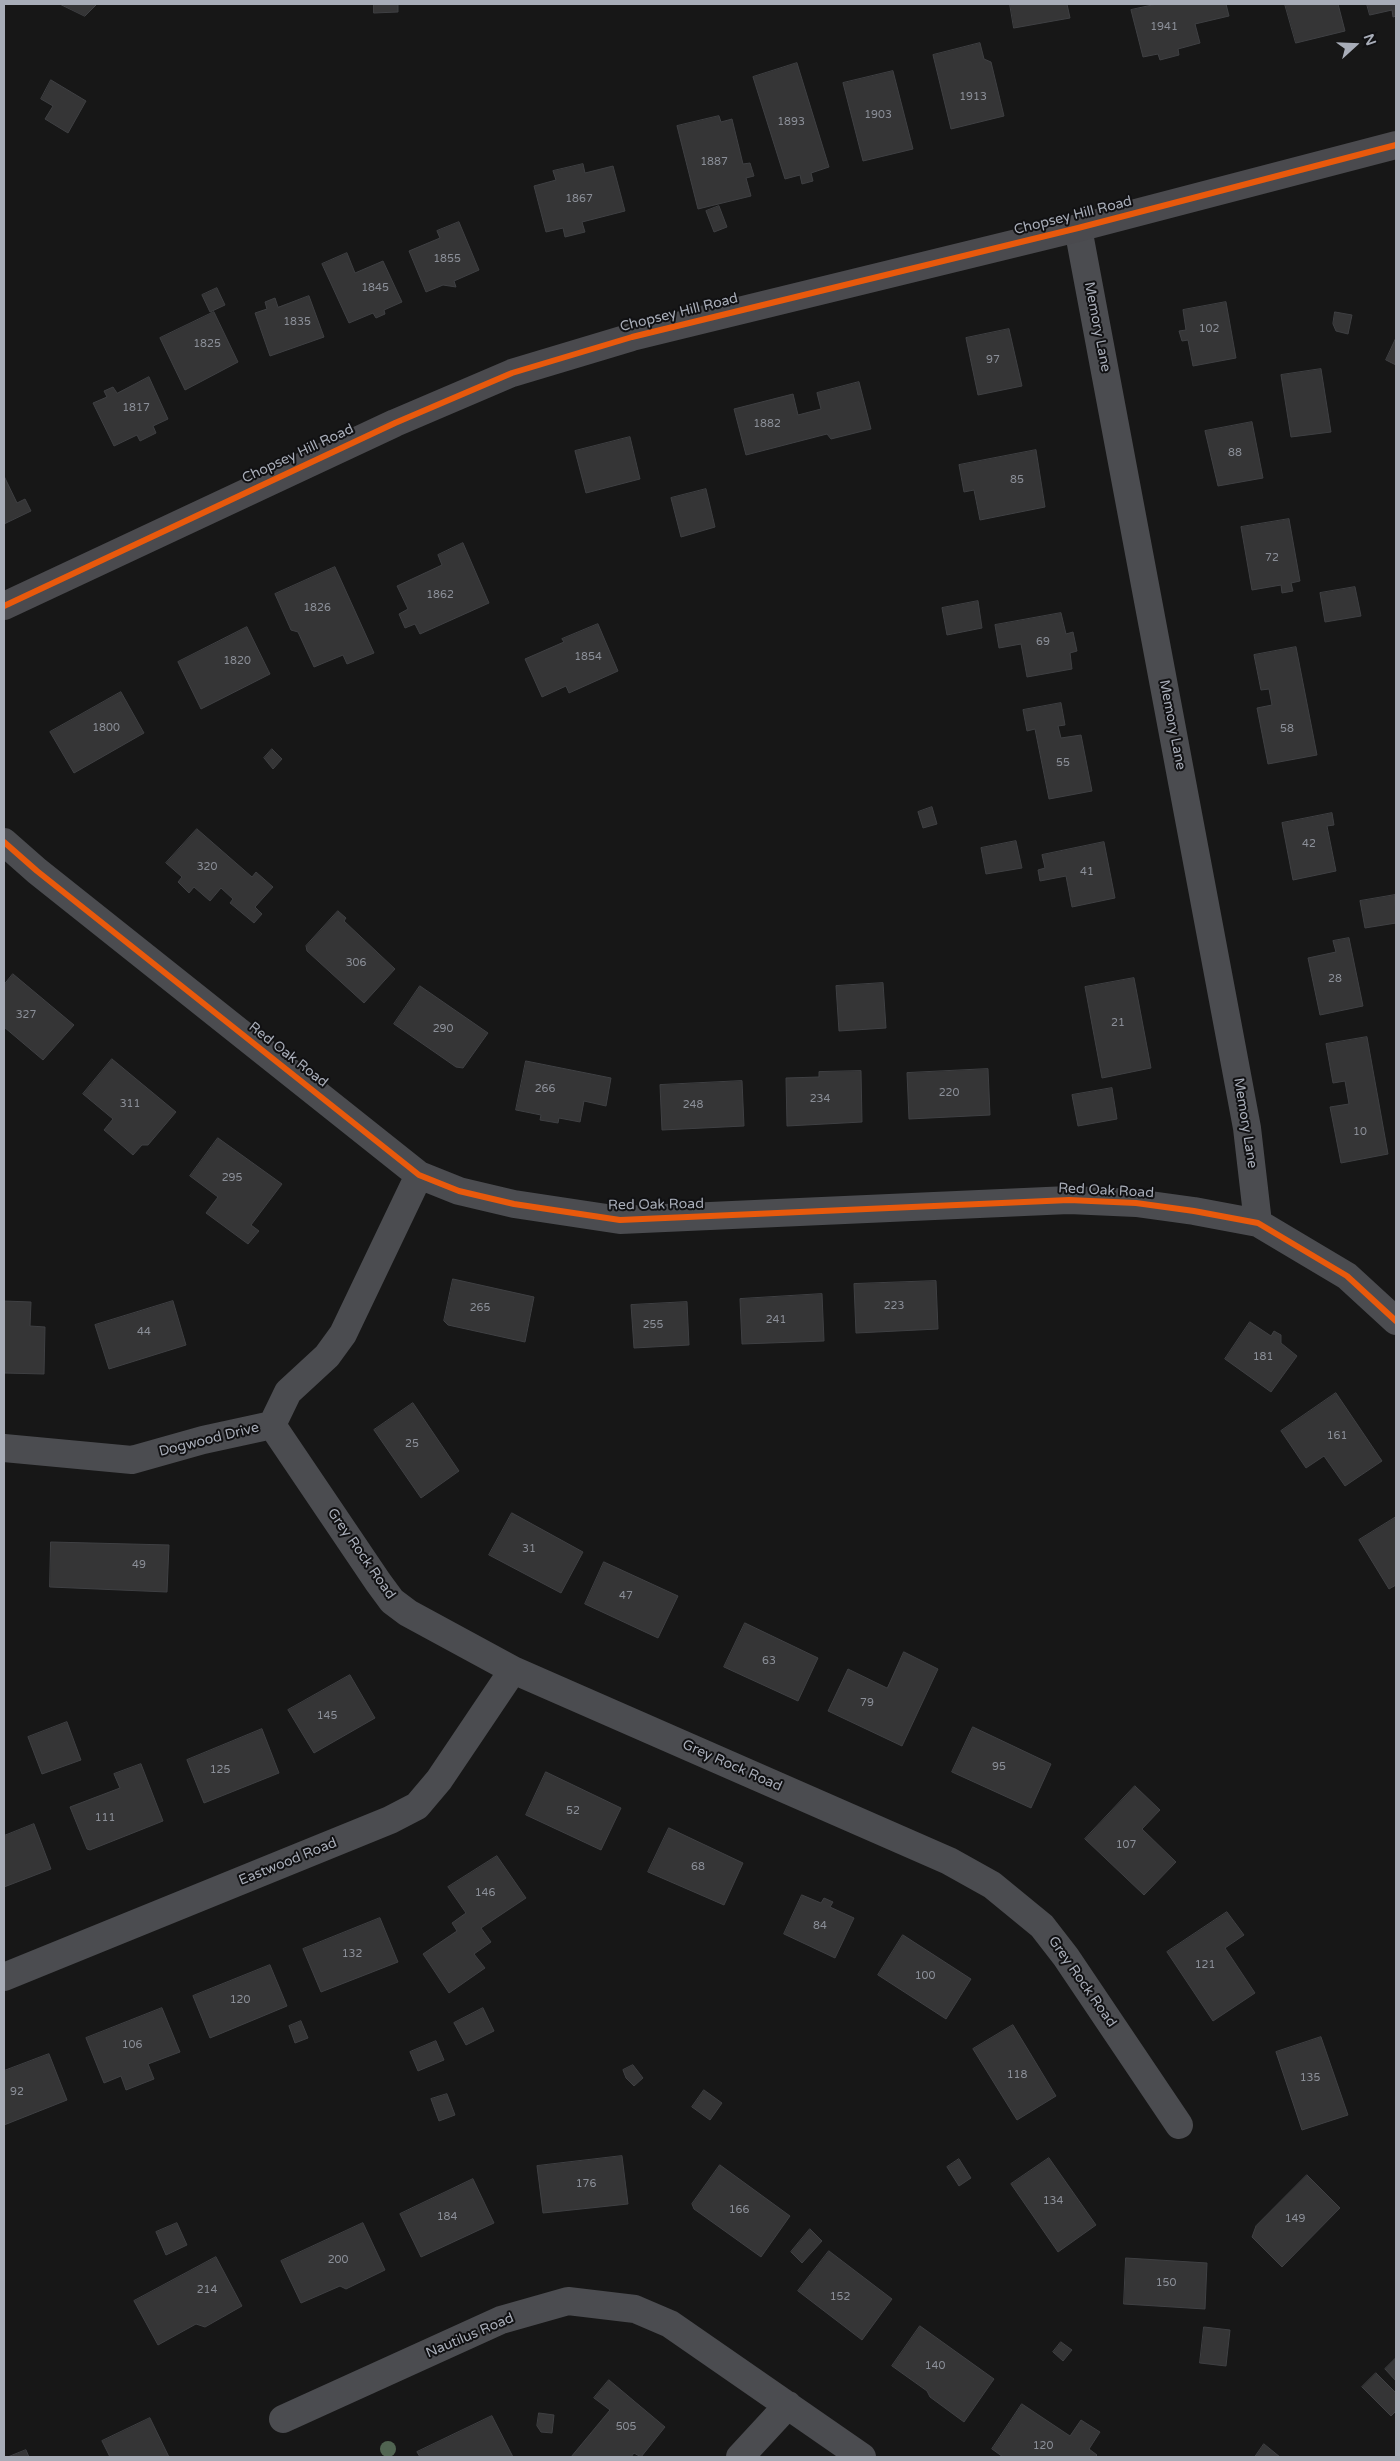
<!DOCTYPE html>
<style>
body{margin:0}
#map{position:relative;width:1400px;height:2461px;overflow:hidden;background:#171717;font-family:"Varela Round",sans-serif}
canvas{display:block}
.frame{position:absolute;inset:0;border:5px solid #a8adb8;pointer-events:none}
.north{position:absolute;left:1330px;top:20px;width:50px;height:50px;-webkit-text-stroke:4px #111113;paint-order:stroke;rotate:70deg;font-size:14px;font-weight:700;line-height:20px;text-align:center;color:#a8adb8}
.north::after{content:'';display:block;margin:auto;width:18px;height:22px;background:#a8adb8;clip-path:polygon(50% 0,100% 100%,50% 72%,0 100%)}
</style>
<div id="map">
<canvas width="1400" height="2461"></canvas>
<div class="frame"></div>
<div class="north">N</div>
</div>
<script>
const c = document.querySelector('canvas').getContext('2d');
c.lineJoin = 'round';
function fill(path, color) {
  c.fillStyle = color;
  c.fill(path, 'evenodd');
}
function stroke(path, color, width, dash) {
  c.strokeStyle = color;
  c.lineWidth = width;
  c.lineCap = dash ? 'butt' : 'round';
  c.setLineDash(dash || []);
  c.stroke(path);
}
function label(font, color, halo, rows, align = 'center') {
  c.font = font + ' "Varela Round",sans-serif';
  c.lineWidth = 4;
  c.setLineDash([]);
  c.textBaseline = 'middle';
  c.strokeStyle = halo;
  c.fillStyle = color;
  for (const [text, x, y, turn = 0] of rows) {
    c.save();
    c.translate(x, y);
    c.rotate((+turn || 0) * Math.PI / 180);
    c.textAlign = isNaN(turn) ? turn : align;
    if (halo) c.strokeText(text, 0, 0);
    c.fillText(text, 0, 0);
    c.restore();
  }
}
const building = new Path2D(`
 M60 4H97L85 16Z
 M374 4H398V12L374 13Z
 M1010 4H1067L1070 18 1014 28Z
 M1157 4H1226L1229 16 1195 24 1200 43 1178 49 1179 55 1160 60 1158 54 1143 57 1131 10Z
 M1285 4H1338L1345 31 1296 43Z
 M1367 4H1396V16L1393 17 1392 10 1370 15Z
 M980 43 984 59 991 62 1004 116 951 129 933 55Z
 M797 63 829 167 811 173 813 181 802 184 800 175 785 179 753 77Z
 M893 71 913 149 863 161 843 83Z
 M51 80 86 101 68 133 45 119 53 106 41 99Z
 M719 116 721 122 732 119 743 164 750 163 754 176 746 178 751 196 698 209 677 126Z
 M583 164 585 173 613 166 625 211 582 222 585 232 565 237 563 228 546 232 534 186 556 180 553 171Z
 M719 206 727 227 714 232 706 211Z
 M459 222 479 270 454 281 456 287 443 285 426 292 409 251 440 238 437 231Z
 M347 253 355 273 383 261 402 302 384 310 385 314 376 318 373 313 349 323 322 264Z
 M217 288 225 305 210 312 202 295Z
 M309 296 324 337 270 356 255 313 267 309 265 302 275 298 278 307Z
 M1226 302 1236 358 1193 366 1188 340 1182 341 1179 331 1186 330 1183 310Z
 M214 312 238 362 185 390 160 338Z
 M1335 312 1352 315 1348 334 1336 331 1333 324Z
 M1009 329 1022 386 978 395 966 338Z
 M1396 338V365L1386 360Z
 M1321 369 1331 432 1291 437 1281 375Z
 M149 377 168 419 153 426 156 433 140 441 137 435 114 446 93 403 107 397 104 391 113 387 117 393Z
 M859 382 871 429 831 439 827 434 746 455 734 409 793 394 798 415 821 409 817 393Z
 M1252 422 1263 478 1218 486 1205 431Z
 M630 437 640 479 586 493 575 451Z
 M1036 450 1045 507 980 520 974 490 964 492 959 465Z
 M4 476 17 503 25 499 31 511 4 524Z
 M706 489 715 527 681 537 671 498Z
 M1289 519 1300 581 1291 583 1293 591 1282 593 1281 585 1252 590 1241 527Z
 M463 543 489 603 420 634 415 624 405 628 399 614 408 609 397 586 442 565 438 555Z
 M335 567 374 653 347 664 343 655 314 667 298 632 291 630 275 594Z
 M1355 587 1361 616 1325 622 1320 593Z
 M978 601 982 628 947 635 942 608Z
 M1061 613 1066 634 1073 632 1077 651 1070 653 1072 669 1027 677 1021 644 999 648 995 625Z
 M598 624 618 671 569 693 566 686 542 697 525 659 564 642 562 639Z
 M247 627 270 674 201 709 178 662Z
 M1296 647 1317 755 1268 764 1257 708 1272 705 1269 689 1261 690 1254 655Z
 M121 692 144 733 74 773 50 732Z
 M1061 703 1065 725 1058 726 1061 738 1081 735 1092 791 1049 799 1035 729 1027 731 1023 710Z
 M272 749 282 759 273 769 264 758Z
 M932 807 937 824 923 828 918 812Z
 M1332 813 1334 825 1327 826 1336 871 1293 880 1282 823Z
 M197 829 252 877 256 872 273 887 255 907 262 914 254 923 230 903 233 899 221 888 210 901 194 887 189 893 178 882 182 877 166 863Z
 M1016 841 1022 868 986 874 981 848Z
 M1104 842 1115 898 1072 907 1066 876 1040 881 1038 870 1045 868 1042 855Z
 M1395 895 1396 923 1365 928 1360 901Z
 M338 911 346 918 344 921 395 969 364 1003 307 951 306 946Z
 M1349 938 1363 1006 1320 1015 1308 958 1336 952 1333 941Z
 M13 974 74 1025 43 1060 4 1027V985Z
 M1134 978 1151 1068 1102 1078 1085 987Z
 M883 983 886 1028 839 1031 836 986Z
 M420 986 488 1033 463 1068 456 1067 394 1024Z
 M1367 1037 1388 1154 1341 1163 1330 1107 1349 1104 1345 1081 1333 1083 1326 1044Z
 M112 1059 176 1112 148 1145H142L133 1155 104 1130 113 1119 83 1094Z
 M526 1061 611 1078 606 1106 584 1101 580 1122 559 1118 558 1123 540 1120 541 1115 516 1110Z
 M988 1069 990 1115 909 1119 907 1073Z
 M861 1071 862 1122 787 1126 786 1078 819 1077V1072Z
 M742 1081 744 1126 662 1130 660 1085Z
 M1112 1088 1117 1119 1078 1126 1072 1095Z
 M218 1138 282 1184 251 1225 259 1231 248 1244 206 1213 218 1197 190 1176Z
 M453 1279 534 1297 525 1342 448 1325 444 1321Z
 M936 1281 938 1329 856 1333 854 1284Z
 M822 1294 824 1341 742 1344 740 1299Z
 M4 1301 31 1302 30 1326 45 1327 44 1374 4 1373Z
 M173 1301 186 1345 109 1369 95 1325Z
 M687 1302 689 1345 634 1348 631 1305Z
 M1250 1322 1271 1336 1274 1331 1281 1335V1343L1297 1356 1271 1392 1225 1359Z
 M1336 1393 1382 1461 1345 1486 1324 1456 1306 1468 1281 1431Z
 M413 1403 459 1471 421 1498 374 1430Z
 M512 1513 583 1552 561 1593 489 1555Z
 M1396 1517V1585L1389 1589 1359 1540Z
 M51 1542 169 1545 167 1592 50 1587Z
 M604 1562 678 1596 658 1638 585 1604Z
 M745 1623 818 1658 798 1701 724 1667Z
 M904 1652 938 1669 902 1746 828 1711 848 1669 887 1688Z
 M350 1675 375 1718 314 1753 288 1710Z
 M67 1722 81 1760 42 1774 28 1737Z
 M973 1727 1051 1764 1031 1808 952 1772Z
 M262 1729 279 1773 204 1803 187 1760Z
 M141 1764 163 1821 90 1850 87 1849 70 1807 120 1788 114 1774Z
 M546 1772 621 1808 601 1850 526 1815Z
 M1135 1786 1160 1810 1142 1829 1176 1862 1144 1895 1085 1839Z
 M34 1824 51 1869 4 1887V1836Z
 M669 1828 743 1863 724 1905 648 1872Z
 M497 1856 526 1898 481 1928 491 1942 474 1954 485 1968 449 1993 423 1954 457 1931 452 1923 466 1913 448 1887Z
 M802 1895 821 1903 824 1898 833 1902 830 1907 854 1918 835 1958 784 1934Z
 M1227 1912 1244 1935 1225 1948 1255 1993 1213 2021 1167 1952Z
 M380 1918 398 1962 321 1992 303 1949Z
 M903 1935 971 1979 946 2019 878 1975Z
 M270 1965 287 2006 210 2038 193 1996Z
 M162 2008 180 2052 148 2064 154 2079 126 2090 121 2076 104 2083 86 2038Z
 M483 2008 494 2031 466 2045 454 2023Z
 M301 2021 308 2038 295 2043 289 2026Z
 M1013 2025 1056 2096 1017 2120 973 2049Z
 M1321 2037 1348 2115 1302 2130 1276 2052Z
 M436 2041 444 2060 418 2071 410 2052Z
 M49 2054 67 2100 4 2125V2071Z
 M633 2065 643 2078 634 2086 626 2078 623 2070Z
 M704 2090 722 2103 710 2120 692 2107Z
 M447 2094 455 2115 439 2121 431 2099Z
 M622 2156 628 2204 543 2213 537 2166Z
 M1049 2158 1096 2225 1058 2252 1011 2184Z
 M959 2159 971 2178 959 2186 947 2167Z
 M720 2165 790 2216 761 2257 694 2209 692 2204Z
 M1307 2175 1340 2208 1282 2267 1252 2237 1256 2226Z
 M473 2179 494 2223 421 2257 400 2214Z
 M177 2223 187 2245 166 2255 156 2232Z
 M363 2223 385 2270 346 2289 340 2286 301 2303 281 2261Z
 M810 2229 822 2241 802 2263 791 2252Z
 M829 2251 892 2299 862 2340 798 2291Z
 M216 2257 242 2306 205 2327 196 2324 158 2345 134 2301Z
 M1126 2258 1207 2263 1205 2309 1124 2304Z
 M920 2326 994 2379 964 2422 930 2397 927 2391 892 2366Z
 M1204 2327 1230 2330 1226 2366 1200 2363Z
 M1061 2342 1072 2350 1063 2361 1053 2352Z
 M1396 2358V2381L1385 2369Z
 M1376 2373 1396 2393V2411L1391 2416 1362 2387Z
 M609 2380 665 2427 641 2457 634 2453 631 2457H571L610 2410 594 2398Z
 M1022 2404 1070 2436 1081 2420 1100 2432 1089 2449 1097 2455 1095 2457H1003L992 2449Z
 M539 2413 554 2415 552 2433 541 2432 537 2426Z
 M492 2416 513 2457H420L417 2452Z
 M150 2418 169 2457H110L102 2441Z
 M1264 2444 1280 2457H1255Z
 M26 2450 29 2457H8Z`);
fill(building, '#353536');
stroke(building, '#3f4043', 1);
stroke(new Path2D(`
 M1078 228 1247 1128 1258 1223
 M4 842 37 871 419 1175 459 1191 514 1204 620 1220 1069 1200 1136 1203 1194 1211 1258 1223 1347 1276 1396 1321
 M272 1425 378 1582 392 1601 408 1613 513 1670 949 1861 992 1885 1042 1926 1066 1957 1179 2125
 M272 1425 288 1392 327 1356 343 1334 419 1175
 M4 1448 132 1460 203 1440 272 1425
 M4 1977 390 1820 417 1806 439 1780 513 1670
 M283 2419 501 2320 568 2301 635 2309 670 2324 862 2457
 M740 2457 788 2405`), '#4b4c50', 28);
stroke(new Path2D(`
 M4 606 395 423 512 373 632 337 1078 228 1396 145`), '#4a4a4e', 28);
stroke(new Path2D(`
 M4 606 395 423 512 373 632 337 1078 228 1396 145
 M4 842 37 871 419 1175 459 1191 514 1204 620 1220 1069 1200 1136 1203 1194 1211 1258 1223 1347 1276 1396 1321`), '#e8590c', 6);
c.fillStyle = '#506451';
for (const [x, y] of [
 [388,2449]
]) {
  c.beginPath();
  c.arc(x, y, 8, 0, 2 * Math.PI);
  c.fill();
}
label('11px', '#8b8f98', null, [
 ["1941",1164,27],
 ["1913",973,97],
 ["1903",878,115],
 ["1893",791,122],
 ["1887",714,162],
 ["1867",579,199],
 ["1855",447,259],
 ["1845",375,288],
 ["1835",297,322],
 ["102",1209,329],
 ["1825",207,344],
 ["97",993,360],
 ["1817",136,408],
 ["1882",767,424],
 ["88",1235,453],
 ["85",1017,480],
 ["72",1272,558],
 ["1862",440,595],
 ["1826",317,608],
 ["69",1043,642],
 ["1854",588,657],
 ["1820",237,661],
 ["1800",106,728],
 ["58",1287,729],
 ["55",1063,763],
 ["42",1309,844],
 ["320",207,867],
 ["41",1087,872],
 ["306",356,963],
 ["28",1335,979],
 ["327",26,1015],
 ["21",1118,1023],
 ["290",443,1029],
 ["266",545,1089],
 ["220",949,1093],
 ["234",820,1099],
 ["311",130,1104],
 ["248",693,1105],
 ["10",1360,1132],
 ["295",232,1178],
 ["223",894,1306],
 ["265",480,1308],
 ["241",776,1320],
 ["255",653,1325],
 ["44",144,1332],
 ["181",1263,1357],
 ["161",1337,1436],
 ["25",412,1444],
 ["31",529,1549],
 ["49",139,1565],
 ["47",626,1596],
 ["63",769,1661],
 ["79",867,1703],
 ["145",327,1716],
 ["95",999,1767],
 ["125",220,1770],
 ["52",573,1811],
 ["111",105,1818],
 ["107",1126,1845],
 ["68",698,1867],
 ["146",485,1893],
 ["84",820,1926],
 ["132",352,1954],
 ["121",1205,1965],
 ["100",925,1976],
 ["120",240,2000],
 ["106",132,2045],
 ["118",1017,2075],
 ["135",1310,2078],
 ["92",17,2092],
 ["176",586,2184],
 ["134",1053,2201],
 ["166",739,2210],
 ["184",447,2217],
 ["149",1295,2219],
 ["200",338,2260],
 ["150",1166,2283],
 ["214",207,2290],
 ["152",840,2297],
 ["140",935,2366],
 ["505",626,2427],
 ["120",1043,2446]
]);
label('14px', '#a8adb8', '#111113', [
 ["Chopsey Hill Road",1073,216,-14],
 ["Chopsey Hill Road",679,313,-14],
 ["Memory Lane",1097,327,79],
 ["Chopsey Hill Road",298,454,-25],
 ["Memory Lane",1172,725,79],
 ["Red Oak Road",288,1055,38],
 ["Memory Lane",1245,1123,81],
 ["Red Oak Road",1106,1191,3],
 ["Red Oak Road",656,1205,-1],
 ["Dogwood Drive",209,1440,-14],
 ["Grey Rock Road",361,1554,55],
 ["Grey Rock Road",732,1766,24],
 ["Eastwood Road",288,1862,-22],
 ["Grey Rock Road",1082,1982,55],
 ["Nautilus Road",470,2336,-23]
]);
</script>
